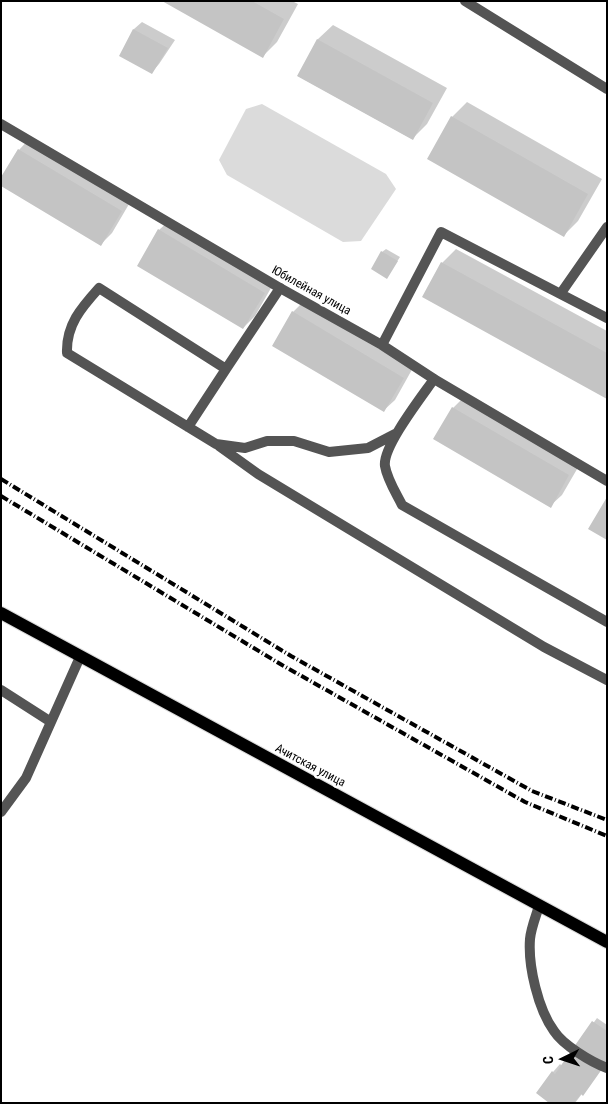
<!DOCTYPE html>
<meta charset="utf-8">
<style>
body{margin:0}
#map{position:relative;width:608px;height:1104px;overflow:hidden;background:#fff;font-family:"Roboto Condensed",sans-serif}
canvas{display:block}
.frame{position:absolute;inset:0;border:2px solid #000;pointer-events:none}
.north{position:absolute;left:538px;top:1034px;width:50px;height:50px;-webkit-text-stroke:4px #fff;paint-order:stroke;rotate:266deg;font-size:14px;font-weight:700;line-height:20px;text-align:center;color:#000}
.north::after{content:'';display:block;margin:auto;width:18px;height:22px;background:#000;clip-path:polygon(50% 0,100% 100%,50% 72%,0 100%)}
</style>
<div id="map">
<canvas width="608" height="1104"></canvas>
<div class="frame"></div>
<div class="north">С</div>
</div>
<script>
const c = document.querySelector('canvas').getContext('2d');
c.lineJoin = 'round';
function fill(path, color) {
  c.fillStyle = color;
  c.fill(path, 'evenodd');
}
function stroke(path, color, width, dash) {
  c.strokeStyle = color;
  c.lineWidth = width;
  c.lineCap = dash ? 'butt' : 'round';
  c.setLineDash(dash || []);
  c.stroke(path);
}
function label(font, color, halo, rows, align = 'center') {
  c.font = font + ' "Roboto Condensed",sans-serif';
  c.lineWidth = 5;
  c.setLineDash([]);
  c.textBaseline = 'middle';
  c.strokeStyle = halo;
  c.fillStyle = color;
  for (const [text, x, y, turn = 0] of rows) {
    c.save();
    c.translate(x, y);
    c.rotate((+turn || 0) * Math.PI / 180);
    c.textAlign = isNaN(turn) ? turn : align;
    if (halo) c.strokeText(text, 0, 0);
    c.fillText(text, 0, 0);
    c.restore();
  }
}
fill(new Path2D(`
 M262 104 386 174 396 189 361 241 343 242 227 175 219 160 246 109Z`), '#dbdbdb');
fill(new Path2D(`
 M165 1H292L298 4 277 42 263 56Z
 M142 22 175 40 159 64 152 72 121 56 134 29Z
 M333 25 447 88 427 124 412 139 298 76 318 39Z
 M467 102 602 179 578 221 563 236 452 117Z
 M30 138 132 199 112 233 101 244 19 150Z
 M171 219 275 281 255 316 243 328 159 230Z
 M386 249 400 257 387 277 382 252Z
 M456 249 607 331V397L442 263Z
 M304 301 414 366 395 400 383 411 293 312Z
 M464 397 580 464 562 495 550 506 453 408Z
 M597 1018 607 1025V1061L575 1103H551L553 1072 560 1064 562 1066Z`), '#0003');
fill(new Path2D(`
 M162 1H252L284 19 263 58Z
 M133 29 168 48 152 74 119 56Z
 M317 39 433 103 413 140 297 76Z
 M451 116 588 194 564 237 427 159Z
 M18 149 122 211 101 246 1 186V177Z
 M158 229 265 293 243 329 137 266Z
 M381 251 398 261 387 279 371 269Z
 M441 262 607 353V399L422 297Z
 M292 311 404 378 384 412 272 346Z
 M452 407 569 475 551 508 433 439Z
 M607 497V540L588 529Z
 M592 1021 607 1031V1062L583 1096 581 1094 574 1103H549L536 1093 552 1071 555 1074Z`), '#c4c4c4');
const primary = new Path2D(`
 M1 613 607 942`);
stroke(primary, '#dbdbdb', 14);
stroke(new Path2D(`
 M280 288 226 369 99 288C81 308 66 325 67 353L216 444 245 448 267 441H294L329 452 368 448 397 433
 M434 379C423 395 382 447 385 466 387 479 396 493 402 505L607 622
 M188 427 226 369
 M219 446 258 474 544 647 607 680
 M1 690 51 722
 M1 812 26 778 80 657
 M539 906C536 916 531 928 530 939 528 966 538 1009 554 1031 563 1045 591 1062 607 1068`), '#545454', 10);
stroke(new Path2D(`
 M465 1 607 89
 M1 124 280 288 382 345 434 379 607 481
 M561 293 607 227
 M382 345 441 232 607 318`), '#545454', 10);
stroke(primary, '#000', 12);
stroke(new Path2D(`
 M1 479 291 656 532 791 607 820
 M1 496 282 665 525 802 607 836`), '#000', 4, [8, 2.5, 1, 2.5]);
label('12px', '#000', '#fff', [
 ["Юбилейная улица",311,291,29],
 ["Ачитская улица",310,766,28]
]);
</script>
